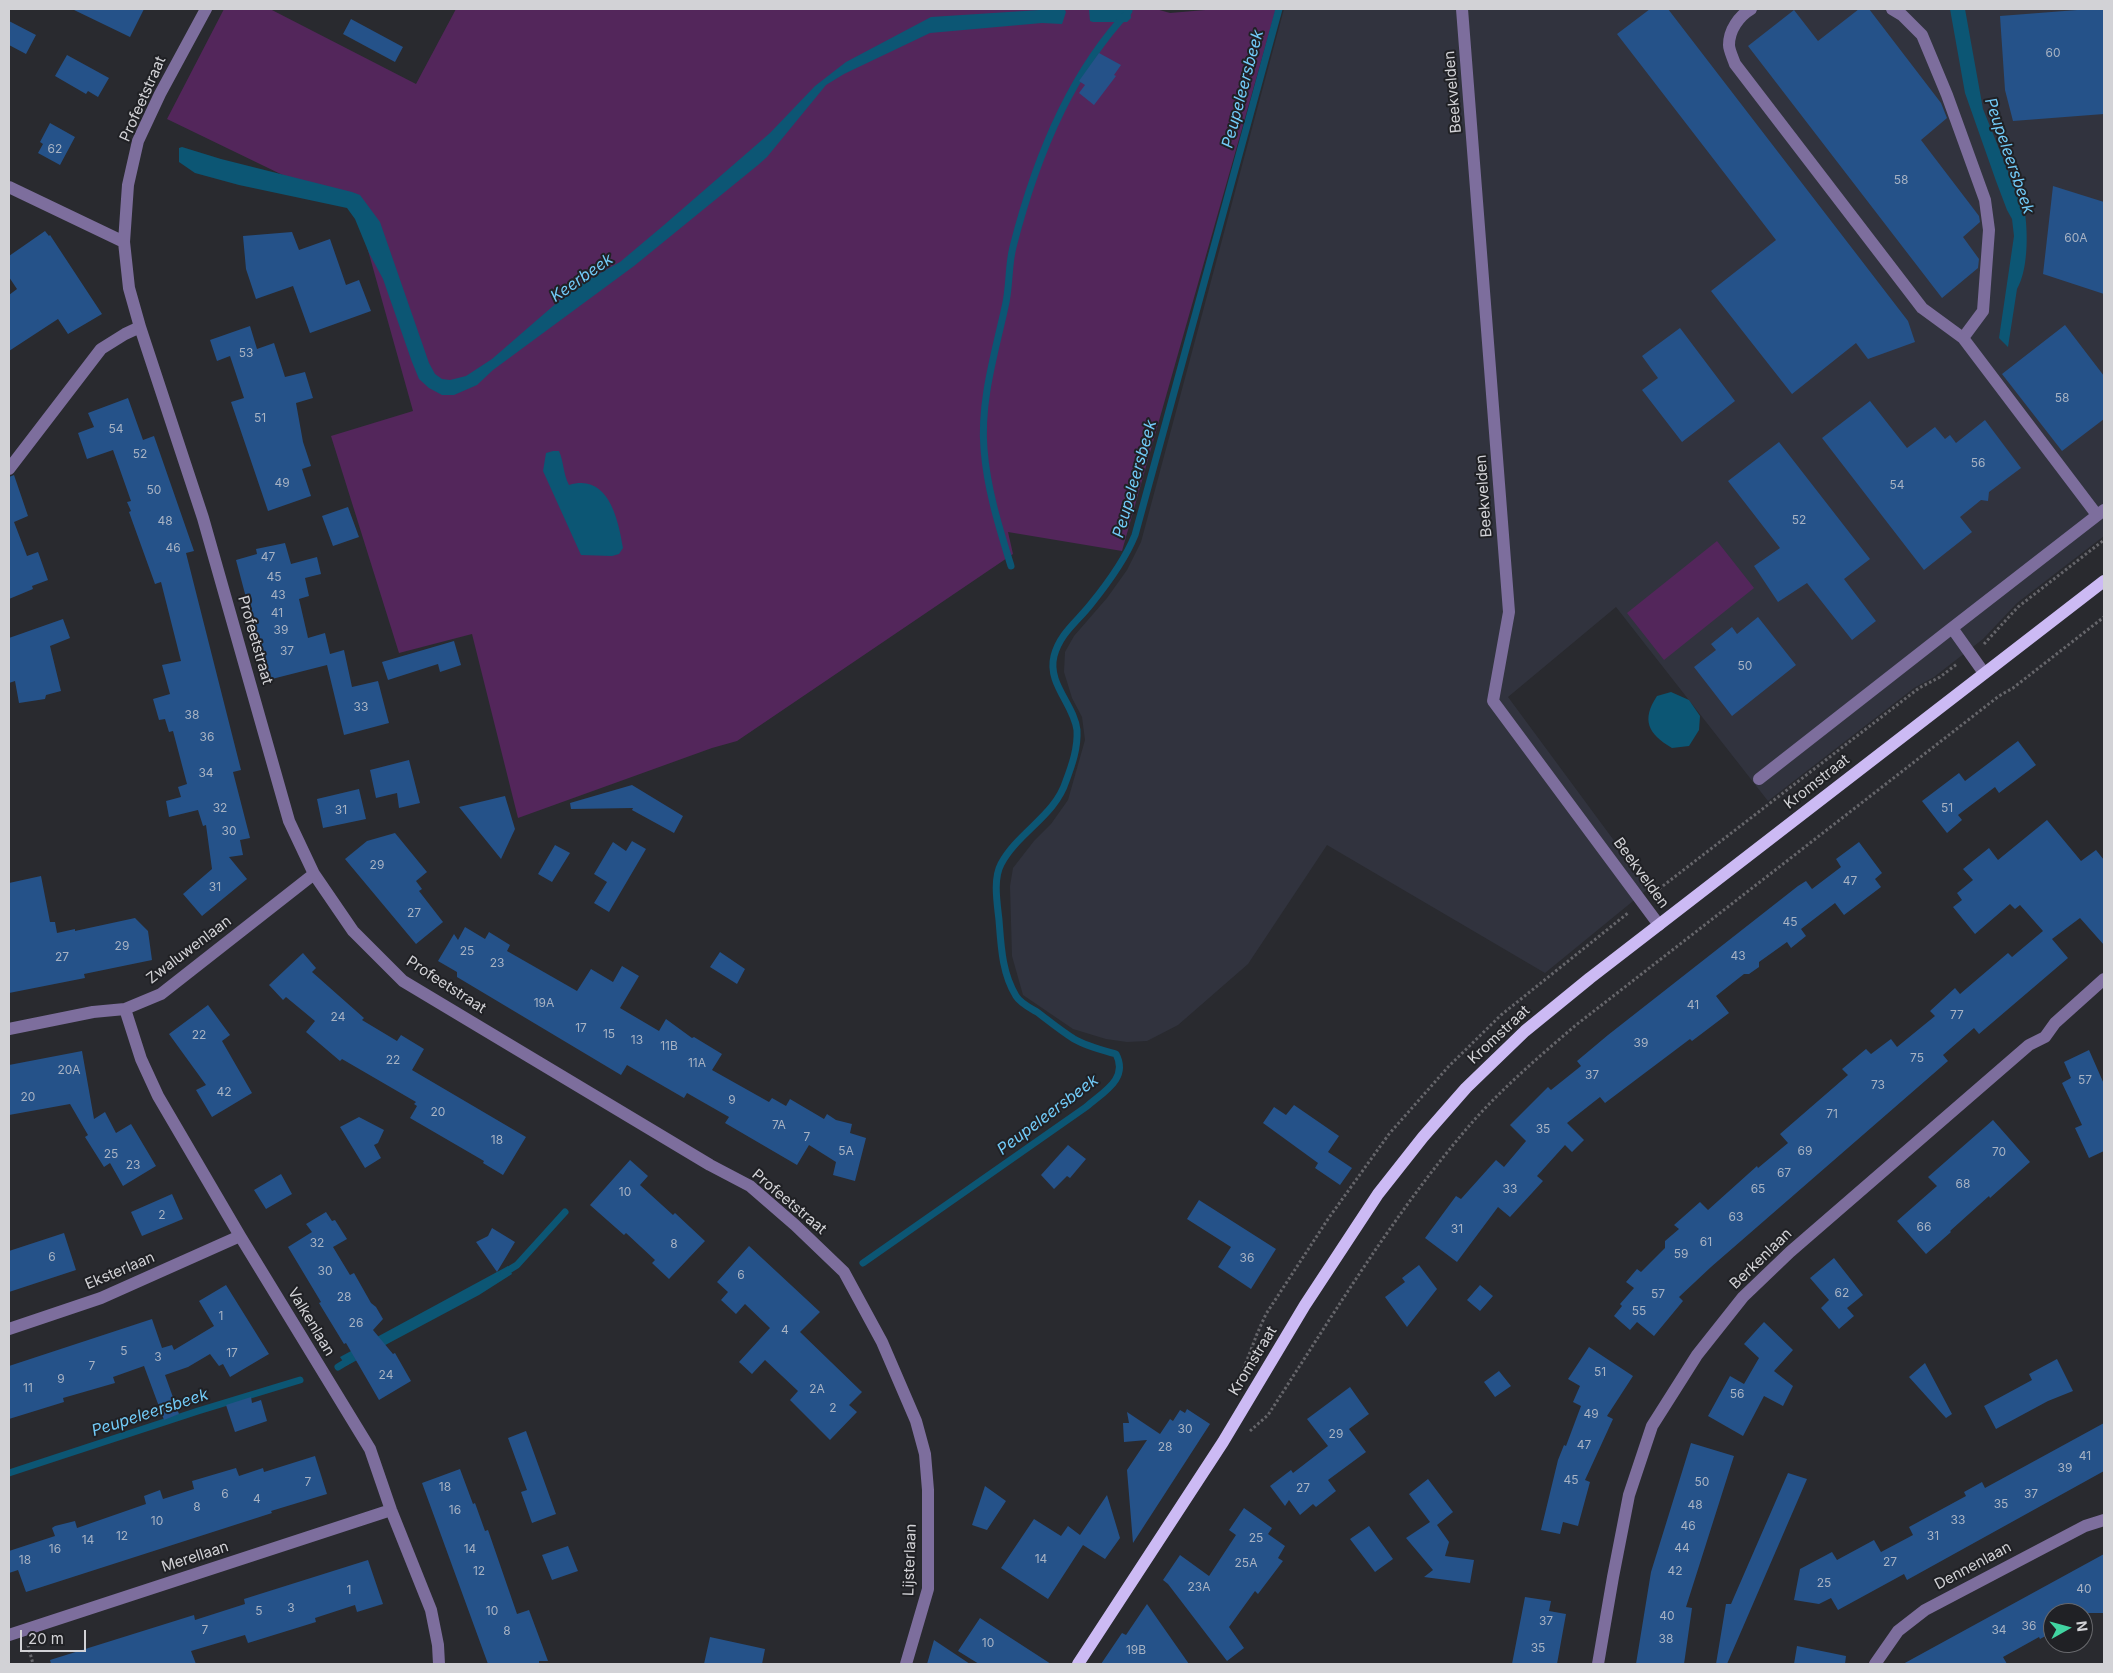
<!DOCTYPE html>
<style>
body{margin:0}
#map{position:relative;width:2113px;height:1673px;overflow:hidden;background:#292a2f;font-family:Inter,sans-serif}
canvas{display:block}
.frame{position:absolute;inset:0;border:10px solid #d2d2d6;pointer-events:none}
.north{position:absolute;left:2043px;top:1603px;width:50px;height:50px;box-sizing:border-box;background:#202125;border:1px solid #67686c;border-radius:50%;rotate:83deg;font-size:14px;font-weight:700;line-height:20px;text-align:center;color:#d2d2d6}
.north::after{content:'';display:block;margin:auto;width:18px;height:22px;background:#41d4a1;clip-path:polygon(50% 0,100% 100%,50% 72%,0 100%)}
.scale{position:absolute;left:20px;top:1630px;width:66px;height:22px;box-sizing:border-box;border:2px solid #d2d2d6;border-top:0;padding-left:6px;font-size:15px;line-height:18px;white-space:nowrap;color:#d2d2d6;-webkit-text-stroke:4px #202125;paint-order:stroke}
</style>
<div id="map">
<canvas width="2113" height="1673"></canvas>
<div class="frame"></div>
<div class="north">N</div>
<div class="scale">20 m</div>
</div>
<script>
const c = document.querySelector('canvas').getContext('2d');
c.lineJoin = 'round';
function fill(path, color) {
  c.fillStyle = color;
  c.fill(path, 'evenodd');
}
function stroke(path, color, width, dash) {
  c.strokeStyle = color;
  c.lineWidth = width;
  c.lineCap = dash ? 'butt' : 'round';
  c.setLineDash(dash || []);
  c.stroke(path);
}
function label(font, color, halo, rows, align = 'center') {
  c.font = font + ' Inter,sans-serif';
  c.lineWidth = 4;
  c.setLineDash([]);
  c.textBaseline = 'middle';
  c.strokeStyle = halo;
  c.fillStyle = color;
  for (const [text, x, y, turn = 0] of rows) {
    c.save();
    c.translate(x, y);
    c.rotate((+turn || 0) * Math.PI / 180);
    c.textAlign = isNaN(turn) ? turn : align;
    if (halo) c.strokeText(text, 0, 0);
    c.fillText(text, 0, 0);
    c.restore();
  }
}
fill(new Path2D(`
 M1284 9H2104V536L2017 603 1983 639 1934 677 1914 688 1768 801 1616 607 1508 697 1649 888 1545 973 1327 845 1248 964 1178 1025 1147 1041 1127 1042 1106 1039 1073 1029 1023 995 1012 956 1010 886 1013 868 1034 841 1051 824 1068 800 1085 740 1082 717 1072 698 1064 672 1065 652 1074 636 1107 598 1127 570 1141 542Z`), '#31333e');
fill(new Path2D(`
 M224 9H270L416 84 456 9H1156L1170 13 1217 9H1276L1122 551 1008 532 1013 554 737 741 712 748 518 818 472 634 399 653 331 436 413 411 357 211 167 119Z
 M1717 541 1754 588 1664 660 1627 613Z`), '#53265b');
fill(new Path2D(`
 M1055 9 1065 10 1066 12 1062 24 1042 23 930 33 844 74 826 85 767 157 758 165 634 266 493 370 477 385 454 395H442L429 388 419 379 412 362 383 279 369 253 355 219 347 208 239 185 195 173 179 162V148L182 147 221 159 352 192 360 195 380 222 429 363 435 374 442 379 450 380 466 376 492 359 575 287 620 262 664 225 770 133 815 86 846 62 931 17Z
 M1089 9H1130L1131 18 1127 22H1093L1090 21Z
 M1950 9H1965L1983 109 2025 213C2028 235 2028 270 2017 289L2008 347 1999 338 2014 236 2012 219 2007 210 1996 181 1965 93Z
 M553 451H559C564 462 563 474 569 485 608 473 618 518 623 548L619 554 612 556 581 555 543 471 546 453Z
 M1671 692 1689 700 1700 716 1699 730 1689 746 1672 748C1648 734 1641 720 1657 696Z
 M508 1266 512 1274 479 1295 346 1366 340 1357Z`), '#0c5674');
stroke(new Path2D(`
 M1011 566C999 527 987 489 984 449 980 401 995 353 1005 307 1010 287 1008 266 1013 247 1034 164 1069 74 1129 11V9
 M863 1263 1086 1107C1103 1092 1129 1079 1116 1054 1102 1050 1086 1046 1074 1039 1061 1031 1049 1021 1037 1012 1030 1008 1020 1003 1016 996 1002 973 1001 946 999 920 997 902 993 879 1001 864 1018 832 1055 816 1066 781 1072 765 1078 748 1077 730 1074 704 1047 684 1054 656 1060 633 1077 622 1091 604 1108 583 1125 560 1135 535L1279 9
 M504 1273 517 1265 565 1212
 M338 1367 351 1359
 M9 1473 198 1411 300 1380`), '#0c5674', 7);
fill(new Path2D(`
 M72 9H144L130 37Z
 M1650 9H1668L1908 321 1915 342 1868 359 1856 343 1792 394 1711 291 1776 240 1617 34Z
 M1859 9H1869L1941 103 1947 118 1921 140 1979 216 1980 222 1963 237 1979 259 1978 268 1942 298 1748 46 1794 10 1818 41Z
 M2090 9H2104V114L2013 121 2005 90 2000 16Z
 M351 19 403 47 395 62 343 34Z
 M9 21 36 35 26 54 9 45Z
 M1099 53 1121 65 1114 75 1116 76 1094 105 1079 93 1085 85 1079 81Z
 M67 55 109 78 98 97 88 91 86 94 55 76Z
 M50 123 75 137 60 165 38 153 43 144 40 142Z
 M2053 186 2104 202V294L2043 274Z
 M45 231 49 236 50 235 102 314 68 334 58 319 9 351V295L17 289 9 277V256Z
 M292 232 299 250 330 239 346 285 359 280 371 311 310 333 293 286 256 299 246 269 243 236Z
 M2065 325 2104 376V419L2062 451 2002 374Z
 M250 326 257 349 274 343 285 377 305 372 313 398 296 403 303 442 311 466 302 469 311 496 268 511 231 402 244 398 230 356 217 361 210 340Z
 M1680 328 1735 401 1682 442 1642 390 1658 378 1642 356Z
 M128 398 143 440 154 436 194 551 186 553 241 770 233 772 250 838 240 840 243 855 229 857 247 879 202 916 183 894 212 869 206 825 203 826 198 810 169 817 166 801 181 797 178 787 187 784 173 731 169 732 165 719 159 720 153 699 170 694 162 665 181 661 161 582 155 584 129 512 131 511 127 502 131 501 113 450 87 459 78 433 94 427 88 413Z
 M1870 401 1907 448 1935 427 1945 439 1950 435 1956 443 1985 420 2021 468 1989 492 1988 501 1981 500 1960 517 1972 532 1924 570 1822 438Z
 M1779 442 1870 559 1844 579 1876 621 1852 640 1807 583 1778 602 1754 566 1780 548 1728 481Z
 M14 475 28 516 14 522 27 556 38 552 48 580 32 586 33 589 9 599V477Z
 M348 507 359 537 333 546 322 516Z
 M285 543 291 564 317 557 321 574 305 578 309 596 299 599 308 638 325 633 330 654 344 650 352 687 378 681 389 723 344 735 327 665 268 680 236 560 257 554 256 549Z
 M1758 617 1796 665 1732 716 1694 667 1716 650 1711 644 1732 627 1737 634Z
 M63 619 70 638 50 646 61 691 46 695 45 699 19 703 15 681 9 683V638Z
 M454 641 461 665 440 672 438 664 388 680 382 662Z
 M2018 741 2036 765 1999 793 1995 787 1958 815 1962 820 1947 833 1922 801 1959 773 1965 781Z
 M409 760 420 803 399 808 397 793 376 798 370 770Z
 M632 785 683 816 674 833 632 810 633 808 571 809 570 803Z
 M359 789 366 819 323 828 317 799Z
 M505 796 515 829 501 859 459 807Z
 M2047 820 2081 861 2096 850 2104 860V945L2080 918 2052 939 2068 958 1979 1034 1974 1028 1943 1055 1948 1061 1711 1267 1679 1297 1683 1301 1654 1336 1637 1322 1630 1330 1614 1316 1622 1306 1620 1304 1634 1288 1626 1282 1637 1269 1641 1272 1665 1248V1241L1679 1229 1674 1225 1700 1202 1708 1210 1757 1166 1758 1168 1788 1143 1780 1134 1848 1075 1842 1069 1866 1049 1871 1054 1891 1039 1897 1047 1935 1016 1930 1011 1955 988 1960 994 2008 953 2012 957 2043 931 2020 905 2015 909 2010 904 1975 934 1953 907 1962 900 1957 893 1973 880 1963 869 1989 848 1998 860Z
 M395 833 427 872 416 881 422 889 419 891 443 922 416 944 345 859 367 841Z
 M632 841 646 849 609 912 594 903 607 882 594 874 613 842 626 851Z
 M1859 842 1882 873 1875 879 1881 887 1844 915 1835 903 1801 929 1806 936 1791 948 1787 942 1759 962V967L1749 974H1744L1716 996 1729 1013 1692 1041 1690 1039 1605 1103 1600 1097 1567 1123 1584 1140 1572 1152 1565 1145 1537 1176 1543 1181 1510 1217 1498 1207 1457 1262 1425 1238 1456 1196 1461 1199 1496 1160 1504 1167 1526 1141 1510 1125 1548 1087 1551 1090 1581 1066 1577 1061 1608 1035 1798 886 1806 881 1812 889 1841 867 1836 859Z
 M555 845 570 853 552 882 538 874Z
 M41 876 50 922H55L57 933 75 929V931L135 918 148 931 152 960 84 974 85 978 9 993V883Z
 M465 927 485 939 489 932 510 945 507 951 577 991 591 969 613 982 622 966 639 976 620 1008 659 1031 666 1019 692 1038 694 1037 722 1054 712 1070 769 1102 772 1098 786 1106 790 1099 824 1119 827 1114 836 1120 852 1124 850 1133 866 1138 855 1181 833 1175 836 1162 809 1145 797 1165 725 1123 729 1117 687 1093 684 1098 627 1065 621 1075 457 977V972L438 961 454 934 458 940Z
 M720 952 745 969 737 984 710 967Z
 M303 953 316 968 312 972 364 1018 362 1020 397 1041 401 1035 424 1049 412 1070 526 1137 503 1175 483 1163 484 1161 410 1118 417 1106 414 1104 416 1102 342 1059 340 1061 306 1032 315 1021 286 997 283 1000 269 985Z
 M208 1005 230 1035 222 1041 252 1093 212 1117 196 1090 206 1085 169 1034Z
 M2089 1050 2104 1084V1151L2089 1158 2075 1128 2082 1125 2062 1083 2071 1078 2064 1062Z
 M82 1051 94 1119 105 1112 116 1133 131 1124 156 1166 123 1186 110 1163 104 1167 85 1137 88 1135 70 1104 9 1115V1065Z
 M1294 1105 1339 1136 1328 1152 1352 1168 1340 1185 1315 1168 1318 1163 1263 1123 1274 1107 1286 1115Z
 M359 1117 384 1130 378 1143 374 1145 381 1158 365 1168 340 1127Z
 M1993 1120 2030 1162 1990 1198 1989 1196 1950 1231 1951 1232 1926 1254 1897 1221 1937 1186 1928 1177Z
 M1068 1145 1086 1159 1070 1178 1067 1176 1054 1189 1041 1175Z
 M630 1160 648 1176 640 1185 673 1215 675 1213 705 1241 669 1279 652 1263 655 1260 626 1233 624 1235 590 1205Z
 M281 1174 292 1194 266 1209 254 1190Z
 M172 1194 183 1219 142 1236 131 1212Z
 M1199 1200 1276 1249 1251 1289 1218 1267 1231 1247 1187 1219Z
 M326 1212 332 1221 335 1220 347 1239 333 1247 350 1275 354 1273 371 1303 376 1307 383 1319 373 1330 393 1354 395 1353 411 1381 379 1400 346 1343 344 1344 319 1303 321 1302 288 1247 312 1232 306 1224Z
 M492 1228 515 1242 497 1272 476 1242 488 1236Z
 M64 1233 76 1270 9 1292V1251Z
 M749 1246 820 1312 800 1332 862 1392 849 1405 857 1412 830 1440 790 1400 798 1391 765 1360 752 1374 739 1362 770 1328 745 1304 736 1314 721 1300 728 1292 717 1282Z
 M1834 1258 1863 1295 1847 1308 1854 1316 1839 1329 1821 1308 1829 1300 1810 1278Z
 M1419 1265 1437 1289 1407 1327 1385 1297 1405 1282 1402 1278Z
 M226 1285 269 1354 230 1377 223 1364 219 1366 210 1354 188 1367 165 1375 179 1414 164 1420 144 1366 113 1377 115 1383 63 1398 64 1402 9 1419V1366L152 1319 162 1348 172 1345 174 1350 214 1326 199 1301Z
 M1480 1285 1493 1296 1480 1311 1467 1300Z
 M1764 1322 1793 1350 1774 1371 1793 1386 1783 1406 1764 1396 1743 1436 1708 1416 1730 1376 1744 1384 1759 1358 1744 1344Z
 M1589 1347 1633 1376 1607 1416 1613 1419 1585 1480 1590 1482 1578 1526 1563 1522 1560 1534 1541 1530 1558 1460 1564 1445 1566 1446 1581 1406 1573 1402 1580 1386 1568 1379Z
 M2057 1359 2073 1391 2048 1401 1996 1429 1984 1406 2032 1380 2029 1374Z
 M1925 1363 1952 1414 1946 1418 1909 1377Z
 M1499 1371 1511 1386 1495 1397 1484 1382Z
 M1350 1387 1369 1414 1349 1429 1366 1452 1328 1480 1336 1491 1316 1507 1313 1504 1300 1515 1289 1500 1285 1506 1270 1486 1291 1470 1293 1473 1328 1446 1307 1419Z
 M251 1397 252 1403 261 1400 267 1421 235 1432 226 1405Z
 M1187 1409 1210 1424 1133 1543 1127 1470 1147 1440 1124 1442 1123 1423H1129L1127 1412 1160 1434 1170 1419 1173 1421 1180 1410 1185 1413Z
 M2104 1423V1471L1907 1580 1904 1574 1838 1610 1831 1598 1819 1604 1794 1600 1800 1569 1832 1552 1837 1560 1874 1540 1881 1552 1913 1535 1909 1527 1966 1496 1964 1492 1982 1482 1985 1488Z
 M526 1431 556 1514 532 1523 521 1492 527 1490 508 1438Z
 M1691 1443 1734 1456 1686 1607 1692 1608 1684 1664H1636L1651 1572Z
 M315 1456 327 1494 271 1511 272 1513 26 1592 18 1570 9 1573V1551L55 1536 52 1528 55 1526 75 1521 77 1528 146 1504 144 1496 160 1490 163 1499 194 1489 192 1481 236 1468 239 1476 263 1468 264 1472Z
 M460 1469 473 1504 475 1503 485 1531 488 1530 517 1614 529 1610 548 1661H539V1664H488L422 1483Z
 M1788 1473 1807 1479 1727 1664H1716L1726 1604H1731Z
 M1428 1479 1453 1512 1437 1525 1449 1542 1445 1556 1474 1560 1470 1583 1424 1577 1433 1570 1406 1538 1430 1522 1409 1494Z
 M985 1486 1006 1501 987 1530 972 1525Z
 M1107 1495 1120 1538 1105 1559 1083 1545 1048 1599 1001 1568 1034 1519 1061 1536 1068 1526 1080 1535Z
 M1244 1508 1272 1528 1268 1534 1285 1546 1278 1558 1283 1561 1258 1594 1255 1591 1229 1627 1244 1648 1227 1661 1168 1584 1163 1580 1180 1555 1209 1576 1236 1535 1229 1530Z
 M1369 1526 1393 1559 1375 1572 1350 1539Z
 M568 1546 578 1571 552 1580 542 1555Z
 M2104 1554V1613H2087L2083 1615V1613H2053V1632L2040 1639 2039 1637 2003 1657 2007 1664H1903Z
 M368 1560 383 1604 357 1612 355 1605 315 1618 316 1622 248 1643 245 1635 191 1651 196 1664H51L50 1660 194 1615 195 1620 245 1604 244 1599Z
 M1525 1597 1551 1601 1549 1611 1566 1614 1557 1664H1512Z
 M1147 1604 1189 1664H1101L1122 1633 1126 1635Z
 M980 1618 1051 1664H979L958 1651Z
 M710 1637 765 1649 762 1664H704Z
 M934 1640 970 1664H927Z
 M1797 1646 1846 1656 1845 1664H1794Z`), '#255289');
stroke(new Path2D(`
 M1984 644 2018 607 2104 540
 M1655 892 1919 688 1940 677 1957 664
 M1242 1373 1257 1334 1266 1314 1328 1219 1389 1134 1449 1066 1501 1015 1628 913
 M1250 1431 1268 1415C1334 1314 1396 1209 1476 1118 1507 1084 1542 1054 1576 1025L1999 696 2013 688 2104 617
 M28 1645 33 1664`), '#66666b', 3, [2.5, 2.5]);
stroke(new Path2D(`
 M206 9 160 94 138 141 128 185 124 242 129 288 140 327 203 518 289 821 314 874 353 931 403 981 710 1165 750 1186 795 1225 844 1272 882 1342 916 1421 925 1454 928 1490V1589L906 1664
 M1462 9 1509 612 1493 701 1659 925
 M1751 9C1739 16 1729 30 1729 45 1729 50 1733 58 1735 64L1922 308 1963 338 2097 515
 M1892 9 1902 15 1922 35 1947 95 1985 200 1989 230 1983 311 1963 338
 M9 187 124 242
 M9 469 101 349 125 334 140 327
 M1984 673 1952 628 2104 510
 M1759 779 1952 628
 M125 1009 141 1059 158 1096 240 1236 370 1449 391 1510 431 1610 438 1645 439 1664
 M9 1029 93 1012 125 1009 161 994 314 874
 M9 1329 101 1298 240 1236
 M9 1635 391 1510
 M1598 1664 1613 1577 1629 1495 1652 1426 1697 1355 1743 1297 1790 1252 2029 1045 2045 1037 2055 1023 2104 979
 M1875 1664 1898 1631 1925 1610 2085 1526 2104 1520`), '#7d6e9d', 12);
stroke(new Path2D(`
 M1078 1664 1223 1442 1305 1305 1378 1194 1423 1137 1466 1088 1525 1031 1590 978 2104 581`), '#ccbaf4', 12);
label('12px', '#a7b2c3', null, [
 ["60",2053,53],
 ["62",55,149],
 ["58",1901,180],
 ["60A",2076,238],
 ["53",246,353],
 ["58",2062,398],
 ["51",260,418],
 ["54",116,429],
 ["52",140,454],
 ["56",1978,463],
 ["49",282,483],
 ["54",1897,485],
 ["50",154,490],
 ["52",1799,520],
 ["48",165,521],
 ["46",173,548],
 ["47",268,557],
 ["45",274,577],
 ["43",278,595],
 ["41",277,613],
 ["39",281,630],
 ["37",287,651],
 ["50",1745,666],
 ["33",361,707],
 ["38",192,715],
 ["36",207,737],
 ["34",206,773],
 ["32",220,808],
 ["51",1947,808],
 ["31",341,810],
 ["30",229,831],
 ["29",377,865],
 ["47",1850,881],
 ["31",215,887],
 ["27",414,913],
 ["45",1790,922],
 ["29",122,946],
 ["25",467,951],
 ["43",1738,956],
 ["27",62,957],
 ["23",497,963],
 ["19A",544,1003],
 ["41",1693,1005],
 ["77",1957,1015],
 ["24",338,1017],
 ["17",581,1028],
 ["15",609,1034],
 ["22",199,1035],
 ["13",637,1040],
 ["39",1641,1043],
 ["11B",669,1046],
 ["75",1917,1058],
 ["22",393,1060],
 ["11A",697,1063],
 ["20A",69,1070],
 ["37",1592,1075],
 ["57",2085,1080],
 ["73",1878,1085],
 ["42",224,1092],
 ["20",28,1097],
 ["9",732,1100],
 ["20",438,1112],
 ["71",1832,1114],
 ["7A",779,1125],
 ["35",1543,1129],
 ["7",807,1137],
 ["18",497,1140],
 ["5A",846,1151],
 ["69",1805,1151],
 ["70",1999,1152],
 ["25",111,1154],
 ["23",133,1165],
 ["67",1784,1173],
 ["68",1963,1184],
 ["33",1510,1189],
 ["65",1758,1189],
 ["10",625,1192],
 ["2",162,1215],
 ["63",1736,1217],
 ["66",1924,1227],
 ["31",1457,1229],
 ["61",1706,1242],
 ["32",317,1243],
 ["8",674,1244],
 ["59",1681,1254],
 ["6",52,1257],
 ["36",1247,1258],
 ["30",325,1271],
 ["6",741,1275],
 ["62",1842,1293],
 ["57",1658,1294],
 ["28",344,1297],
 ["55",1639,1311],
 ["1",221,1316],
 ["26",356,1323],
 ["4",785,1330],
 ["5",124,1351],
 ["17",232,1353],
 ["3",158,1357],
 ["7",92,1366],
 ["51",1600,1372],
 ["24",386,1375],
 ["9",61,1379],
 ["11",28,1388],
 ["2A",817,1389],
 ["56",1737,1394],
 ["2",833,1408],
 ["49",1591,1414],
 ["30",1185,1429],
 ["29",1336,1434],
 ["47",1584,1445],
 ["28",1165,1447],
 ["41",2085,1456],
 ["39",2065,1468],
 ["45",1571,1480],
 ["7",308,1482],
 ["50",1702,1482],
 ["18",445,1487],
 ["27",1303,1488],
 ["6",225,1494],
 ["37",2031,1494],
 ["4",257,1499],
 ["35",2001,1504],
 ["48",1695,1505],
 ["8",197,1507],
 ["16",455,1510],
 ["33",1958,1520],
 ["10",157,1521],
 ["46",1688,1526],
 ["12",122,1536],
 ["31",1933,1536],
 ["25",1256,1538],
 ["14",88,1540],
 ["44",1682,1548],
 ["16",55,1549],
 ["14",470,1549],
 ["14",1041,1559],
 ["18",25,1560],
 ["27",1890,1562],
 ["25A",1246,1563],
 ["12",479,1571],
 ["42",1675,1571],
 ["25",1824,1583],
 ["23A",1199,1587],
 ["40",2084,1589],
 ["1",349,1590],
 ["3",291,1608],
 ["5",259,1611],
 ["10",492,1611],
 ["40",1667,1616],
 ["37",1546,1621],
 ["36",2029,1626],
 ["7",205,1630],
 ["34",1999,1630],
 ["8",507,1631],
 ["38",1666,1639],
 ["10",988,1643],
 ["35",1538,1648],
 ["19B",1136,1650]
]);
label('15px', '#d2d2d6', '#202125', [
 ["Beekvelden",1453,92,-95],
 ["Profeetstraat",143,99,-66],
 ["Beekvelden",1484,496,-94],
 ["Profeetstraat",255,640,74],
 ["Kromstraat",1817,782,-38],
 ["Beekvelden",1641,873,54],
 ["Zwaluwenlaan",189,950,-37],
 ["Profeetstraat",446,985,33],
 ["Kromstraat",1499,1035,-43],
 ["Profeetstraat",789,1202,40],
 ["Berkenlaan",1761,1259,-44],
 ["Eksterlaan",120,1271,-23],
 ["Valkenlaan",311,1322,59],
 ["Kromstraat",1253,1361,-59],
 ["Merellaan",195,1557,-18],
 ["Lijsterlaan",910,1560,-88],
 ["Dennenlaan",1973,1566,-28]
]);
label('italic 16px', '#72cbf8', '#202125', [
 ["Peupeleersbeek",1243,89,-75],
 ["Peupeleersbeek",2009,156,71],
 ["Keerbeek",582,278,-35],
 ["Peupeleersbeek",1135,479,-74],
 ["Peupeleersbeek",1048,1115,-37],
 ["Peupeleersbeek",150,1413,-18]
]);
</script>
